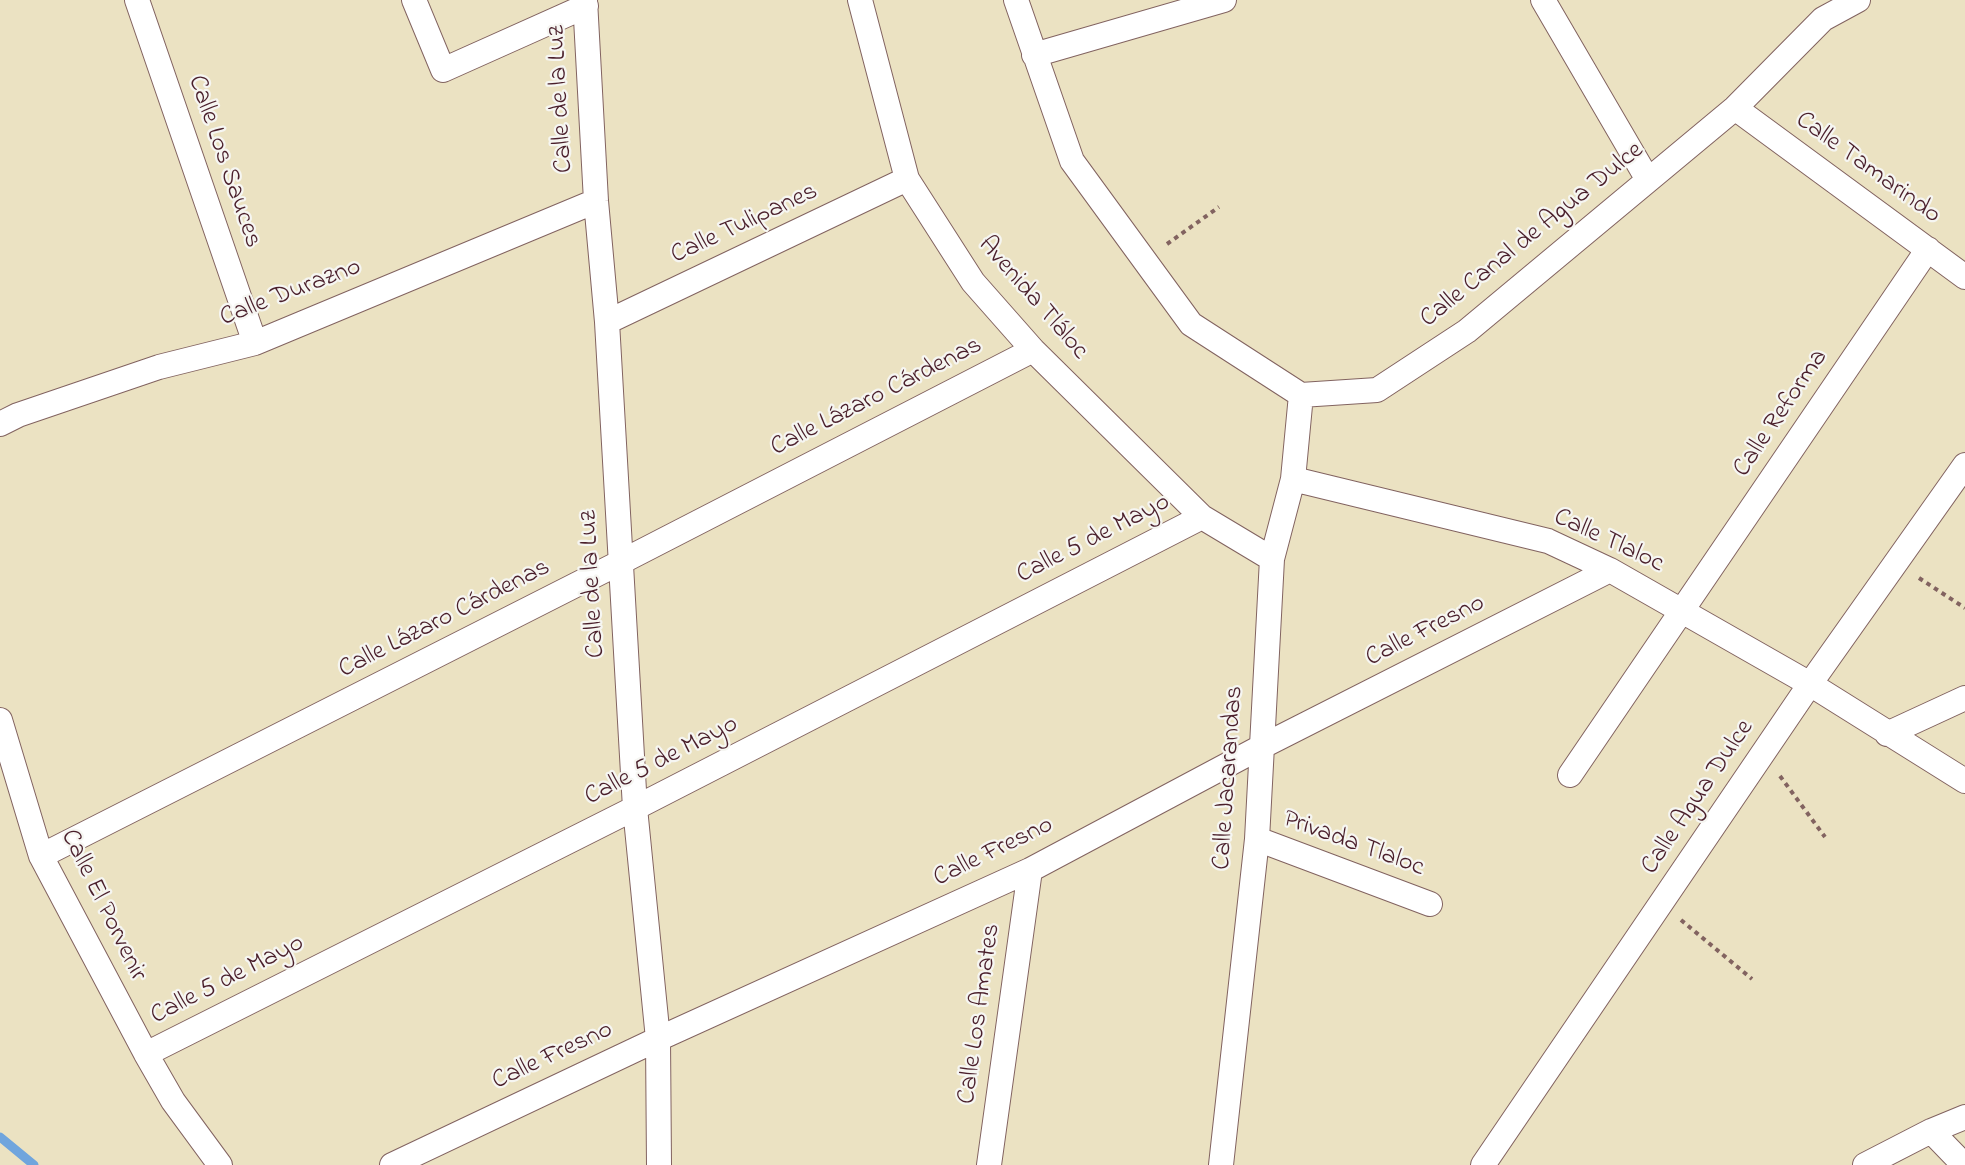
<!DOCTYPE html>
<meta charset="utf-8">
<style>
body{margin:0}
canvas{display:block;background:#ebe2c2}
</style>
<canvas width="1965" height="1165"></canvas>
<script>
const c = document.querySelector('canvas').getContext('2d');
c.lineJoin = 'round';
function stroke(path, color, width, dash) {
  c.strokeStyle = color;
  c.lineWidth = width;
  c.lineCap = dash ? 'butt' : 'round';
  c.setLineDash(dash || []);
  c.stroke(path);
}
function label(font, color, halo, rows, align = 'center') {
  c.font = font + ' "Indie Flower",sans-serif';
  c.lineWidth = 4.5;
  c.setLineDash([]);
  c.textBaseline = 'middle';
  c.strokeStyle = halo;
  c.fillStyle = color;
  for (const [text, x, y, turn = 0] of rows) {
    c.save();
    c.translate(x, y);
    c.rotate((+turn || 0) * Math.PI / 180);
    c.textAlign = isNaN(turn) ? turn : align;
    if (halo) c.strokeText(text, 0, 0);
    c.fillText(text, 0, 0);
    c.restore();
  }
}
stroke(new Path2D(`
 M0 1137 34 1165`), '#70a5dd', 9);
const minor = new Path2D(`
 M137 0 255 343
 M414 0 443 70 586 6
 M585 0 596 201 607 322 635 808 658 1039 659 1165
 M860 0 907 179 973 282 1033 350 1202 517 1272 559
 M1016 0 1072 161 1191 324 1301 395 1377 390 1467 331 1735 108 1823 19 1858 0
 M1543 0 1648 180
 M1034 55 1224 0
 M1735 108 1965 277
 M607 322 907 179
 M0 424 18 415 159 367 255 343 596 201
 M1293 479 1548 541 1610 570 1810 684 1965 781
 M0 720 41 856 146 1054 173 1101 220 1165
 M1887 734 1965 698
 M1570 775 1928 249
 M1257 839 1430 904
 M41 856 621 562 1033 350
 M146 1054 635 808 1202 517
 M1931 1131 1964 1165
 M392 1165 658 1039 1030 870 1261 747 1610 570
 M989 1165 1030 870
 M1221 1165 1257 839 1272 559 1293 479 1301 395
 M1483 1165 1810 684 1965 465
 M1865 1165 1931 1131 1965 1117`);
stroke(minor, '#826360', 26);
stroke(new Path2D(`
 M1167 244 1219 207
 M1919 578 1965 608
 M1780 776 1825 837
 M1681 920 1752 979`), '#826360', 4, [4.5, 4.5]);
stroke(minor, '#fff', 24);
label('26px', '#4a1f2b', '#f6f6f2', [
 ["Calle de la Luz",562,99,-93],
 ["Calle Los Sauces",223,162,71],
 ["Calle Tamarindo",1867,169,36],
 ["Calle Tulipanes",745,225,-25],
 ["Calle Canal de Agua Dulce",1533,236,-39],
 ["Calle Durazno",291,294,-21],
 ["Avenida Tláloc",1032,299,49],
 ["Calle Lázaro Cárdenas",877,398,-27],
 ["Calle Reforma",1782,414,-56],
 ["Calle 5 de Mayo",1094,540,-27],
 ["Calle Tlaloc",1608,542,25],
 ["Calle de la Luz",594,584,-93],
 ["Calle Lázaro Cárdenas",445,620,-27],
 ["Calle Fresno",1426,632,-27],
 ["Calle 5 de Mayo",662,762,-27],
 ["Calle Jacarandas",1230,778,-86],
 ["Calle Agua Dulce",1699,798,-56],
 ["Privada Tlaloc",1353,845,20],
 ["Calle Fresno",994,853,-26],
 ["Calle El Porvenir",102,906,64],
 ["Calle 5 de Mayo",228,981,-27],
 ["Calle Los Amates",981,1014,-82],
 ["Calle Fresno",553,1057,-25]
]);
</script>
